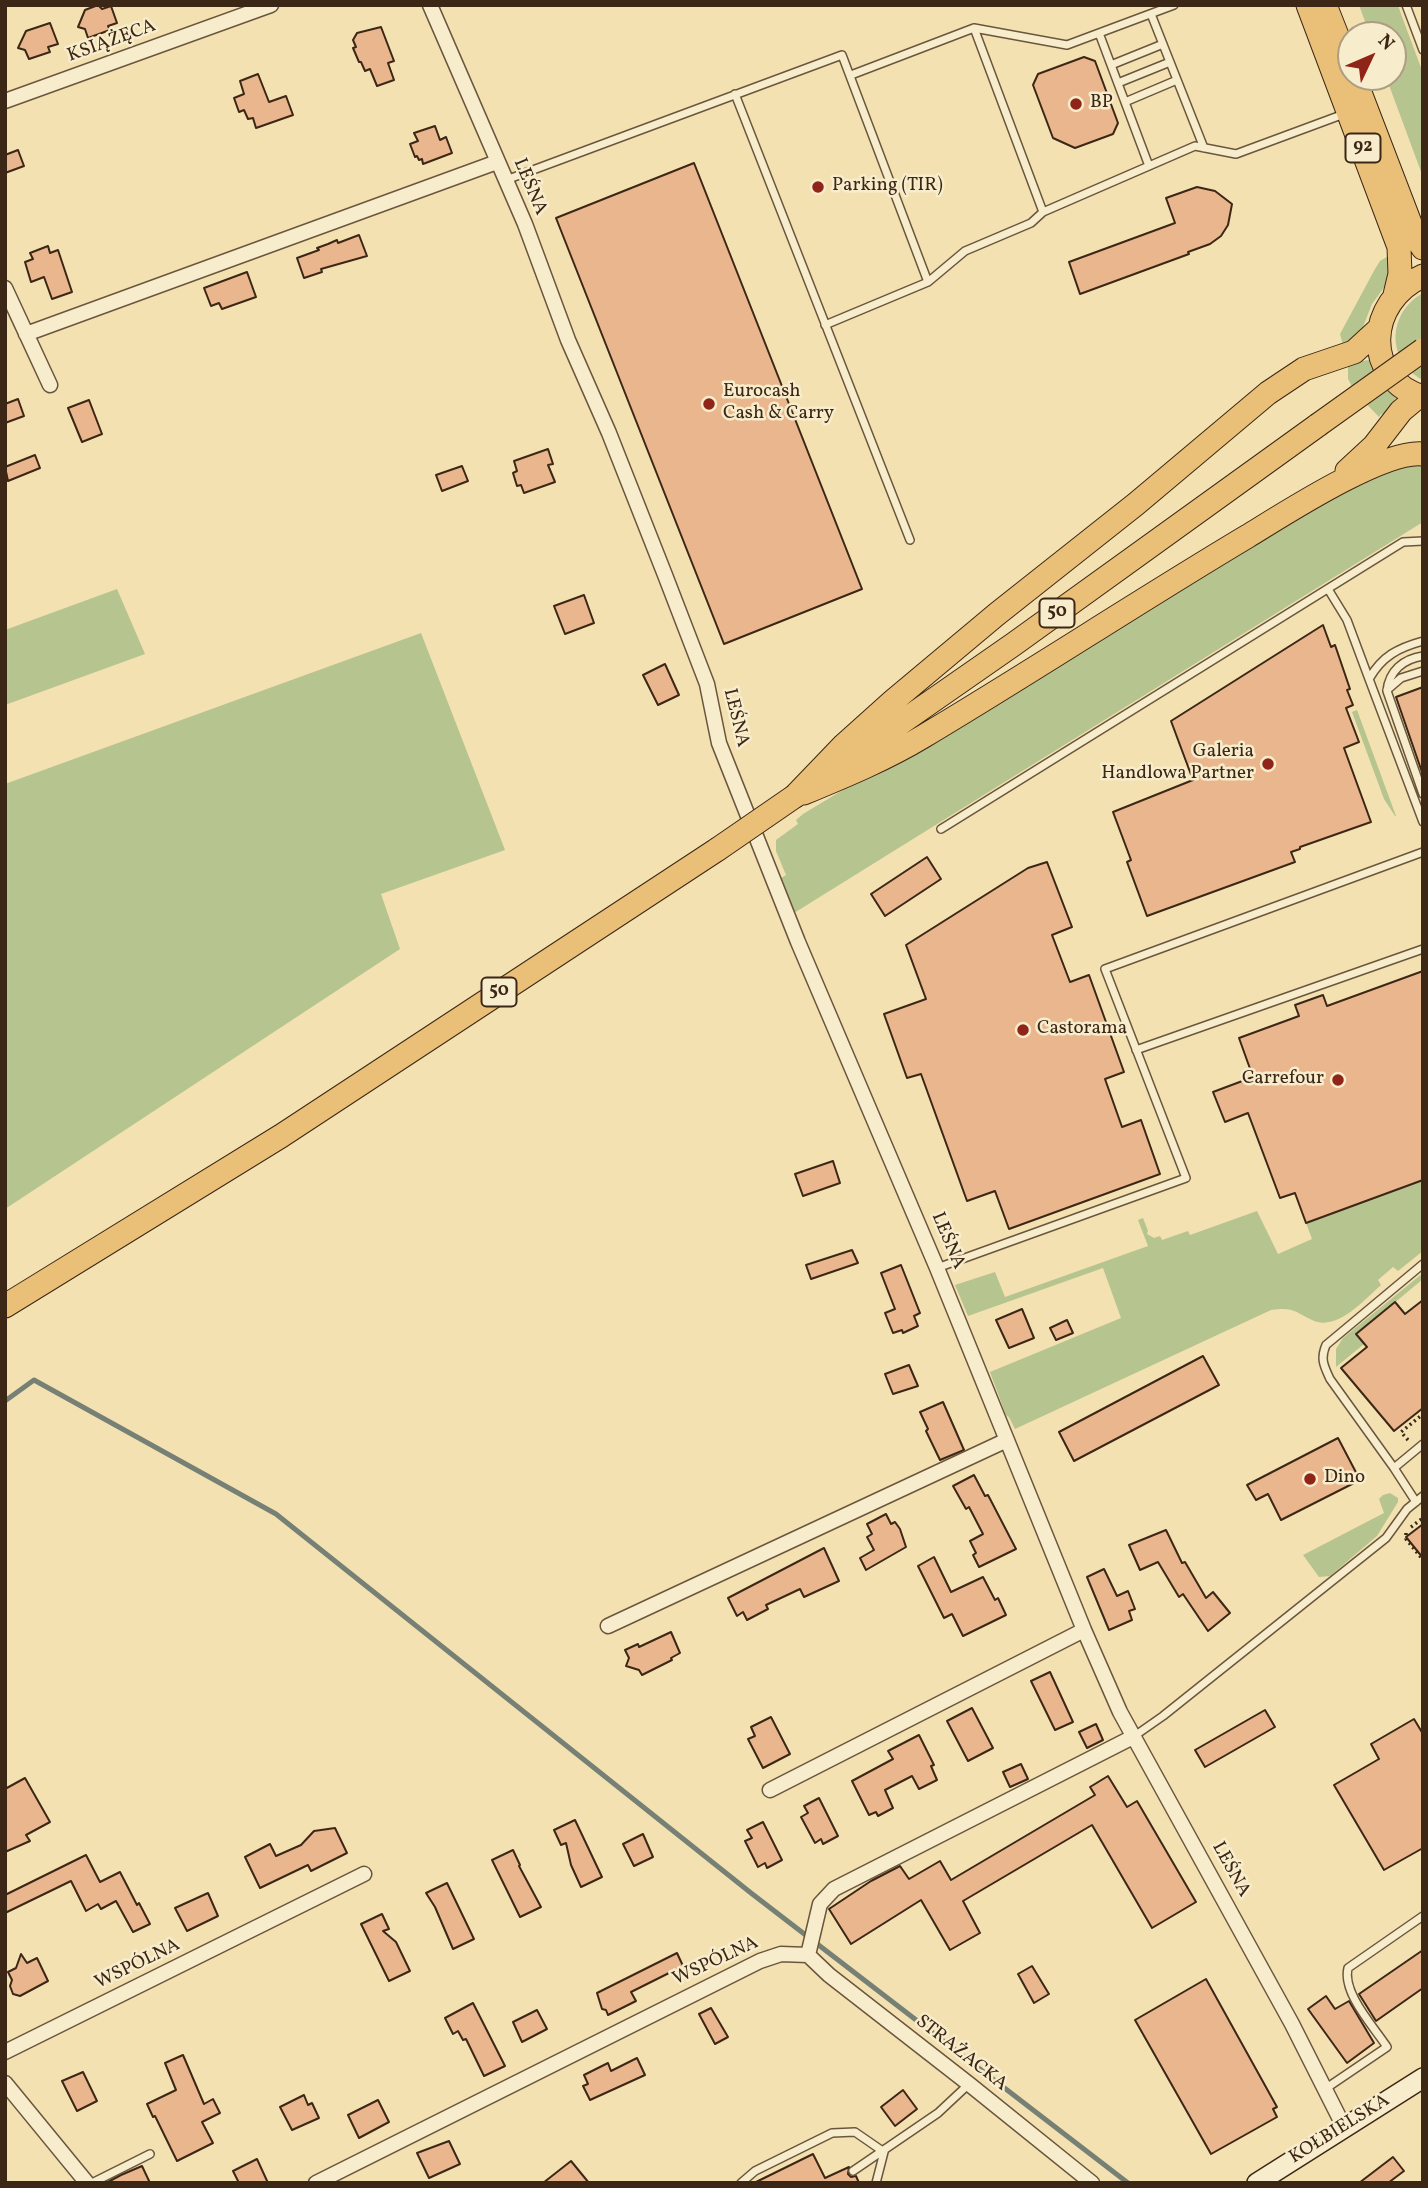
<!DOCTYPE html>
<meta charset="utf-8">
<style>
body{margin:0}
#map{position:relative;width:1428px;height:2188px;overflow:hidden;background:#f3e1b1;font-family:Vollkorn,serif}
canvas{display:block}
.frame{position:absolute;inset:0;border:7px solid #3c2716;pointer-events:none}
.north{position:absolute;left:1337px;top:21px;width:70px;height:70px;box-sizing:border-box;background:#f7eccc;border:2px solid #ac9d83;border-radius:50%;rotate:46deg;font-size:19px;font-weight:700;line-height:28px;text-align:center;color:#3c2716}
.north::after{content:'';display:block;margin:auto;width:24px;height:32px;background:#8f2418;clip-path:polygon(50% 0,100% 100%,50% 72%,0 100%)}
</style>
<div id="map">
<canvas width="1428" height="2188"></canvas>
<div class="frame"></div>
<div class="north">N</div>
</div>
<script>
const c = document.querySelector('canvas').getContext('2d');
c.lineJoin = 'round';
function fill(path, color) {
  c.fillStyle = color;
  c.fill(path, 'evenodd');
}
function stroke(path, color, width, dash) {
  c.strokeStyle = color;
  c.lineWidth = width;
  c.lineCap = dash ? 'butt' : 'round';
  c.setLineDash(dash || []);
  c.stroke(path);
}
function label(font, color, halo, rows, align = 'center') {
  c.font = font + ' Vollkorn,serif';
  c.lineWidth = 5;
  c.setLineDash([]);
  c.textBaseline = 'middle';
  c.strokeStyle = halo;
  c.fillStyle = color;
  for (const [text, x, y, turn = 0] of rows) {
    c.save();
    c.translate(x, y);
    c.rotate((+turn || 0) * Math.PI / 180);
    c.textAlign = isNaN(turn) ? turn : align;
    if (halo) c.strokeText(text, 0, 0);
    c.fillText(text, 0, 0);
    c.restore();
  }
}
fill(new Path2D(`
 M1359 5H1398L1401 14 1423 73V177L1386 77H1393V35H1370Z
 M1390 255 1393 258 1388 282 1372 304 1361 332 1343 345 1340 334 1375 269 1380 261Z
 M1423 293V380C1386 361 1387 313 1423 293Z
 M1369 360 1377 377 1396 398 1384 415 1381 414 1379 417 1355 392 1348 379V363Z
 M1423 463V522L794 913 781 878 786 875 776 851V840L798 824 796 820 803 814 1196 577 1387 467Z
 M117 589 145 654 5 705V630Z
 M421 633 505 850 381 894 400 949 5 1209V784Z
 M1357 710 1396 816H1395L1384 799 1352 712Z
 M1423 1180V1251L1398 1271 1393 1267 1378 1280 1381 1285C1364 1300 1337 1332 1312 1320 1293 1311 1294 1307 1271 1310L1015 1429 1009 1417 1006 1415 990 1372 1121 1318 1103 1268 968 1316 955 1285 995 1272 1005 1297 1148 1246 1138 1220 1143 1218 1148 1231 1147 1234 1154 1238 1160 1236 1162 1240 1188 1231 1190 1235 1257 1211 1278 1254 1312 1239 1306 1223Z
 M1423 1273V1279L1357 1334 1364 1344 1336 1367V1349L1343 1338Z
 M1390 1493 1398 1498V1502L1377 1536 1330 1576 1319 1577 1303 1555 1384 1513 1379 1499 1383 1495Z`), '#b6c48f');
stroke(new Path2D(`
 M5 1401 34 1380 276 1514 751 1893 1128 2183`), '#778075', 5);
const building = new Path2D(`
 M98 5 102 9 111 6 117 23 108 26 110 30 88 38 85 29 78 27 85 10Z
 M50 23 58 44 48 47 50 52 29 59 25 50 18 48 26 31Z
 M381 27 394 61 388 63 394 80 377 86 370 69 365 71 361 62H359L353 48 356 47 353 40 357 33Z
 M1084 57 1095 61 1118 123 1113 134 1075 148 1053 138 1033 85 1038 74Z
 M258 74 269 102 286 96 293 115 256 128 253 118 248 119 244 110 239 112 234 98 244 94 240 81Z
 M435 126 440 140 446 137 452 153 423 164 422 159 419 160 417 156 415 157 410 144 418 141 414 133Z
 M18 150 24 166 5 173V155Z
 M694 163 862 589 724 644 556 218Z
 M1197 187 1215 191 1232 204 1228 225 1221 236 1210 244 1188 252 1189 254 1080 294 1069 262 1175 223 1166 198Z
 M359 235 367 256 321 269 322 272 304 278 297 258 319 250 317 248 328 244 337 240 338 243Z
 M48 246 50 253 58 250 72 292 52 299 44 277 31 282 25 262 33 259 30 253Z
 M247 272 256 297 222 309 219 303 211 306 204 288Z
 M18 399 24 416 5 423V404Z
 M89 400 102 434 82 442 68 408Z
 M548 449 553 464 548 465 555 482 524 493 521 485 517 486 513 473 517 471 514 461Z
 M35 455 40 468 8 481 5 467Z
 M462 466 468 481 442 491 436 475Z
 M584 595 594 623 565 634 554 606Z
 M1323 625 1331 647 1335 645 1350 689 1347 690 1353 705 1346 708 1359 742 1344 748 1371 822 1300 847V849L1291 852 1295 862 1147 916 1127 862 1131 860 1113 812 1193 780 1171 721Z
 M665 664 679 695 658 705 643 675Z
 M1423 687V775L1396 697Z
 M927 857 941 879 885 916 871 894Z
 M1047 862 1072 927 1052 935 1070 982 1089 975 1124 1072 1105 1079 1122 1127 1141 1120 1160 1174 1009 1229 995 1191 967 1201 921 1074 907 1078 884 1014 926 999 906 945 1028 868Z
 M1423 971V1180L1306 1223 1295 1193 1280 1198 1248 1113 1225 1122 1213 1092 1253 1077 1239 1038 1299 1016 1295 1005 1323 995 1327 1006Z
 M833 1161 840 1183 803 1196 795 1174Z
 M852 1250 858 1263 811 1279 806 1265Z
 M901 1265 920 1313 914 1316 918 1326 903 1333 902 1330 893 1333 885 1313 895 1309 881 1273Z
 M1423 1300V1408L1394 1431 1341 1368 1367 1347 1356 1334 1395 1302 1405 1314Z
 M1022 1309 1034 1338 1009 1348 996 1320Z
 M1067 1320 1073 1333 1056 1340 1050 1328Z
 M1203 1356 1219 1385 1074 1461 1059 1432Z
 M909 1365 918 1386 893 1394 885 1374Z
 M943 1402 964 1450 940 1460 926 1431 928 1429 920 1412Z
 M1338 1438 1360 1480 1281 1520 1268 1494 1256 1500 1247 1485Z
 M974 1475 985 1496 988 1495 1016 1549 979 1567 973 1555 976 1553 970 1541 983 1534 969 1507 966 1509 953 1486Z
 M886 1514 891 1524 895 1522 900 1529 906 1547 866 1570 860 1558 874 1550 867 1537 872 1534 867 1524Z
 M1423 1524V1558L1406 1537Z
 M1166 1530 1182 1563 1185 1562 1206 1598 1213 1592 1230 1613 1208 1631 1183 1594 1179 1597 1158 1562 1140 1570 1129 1545Z
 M824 1548 839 1581 804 1597 800 1589 766 1605 768 1609 747 1620 743 1612 737 1616 728 1598Z
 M934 1557 951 1592 983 1577 995 1600 998 1598 1006 1615 963 1636 952 1614 944 1618 918 1566Z
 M1104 1569 1117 1596 1128 1591 1135 1609 1129 1611 1132 1620 1109 1630 1087 1577Z
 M671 1632 680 1653 671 1658 672 1660 642 1675 639 1670 626 1666 629 1658 625 1650 638 1644 639 1647Z
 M1050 1672 1073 1722 1055 1730 1031 1681Z
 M972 1708 993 1748 968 1761 947 1721Z
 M1265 1710 1275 1727 1205 1767 1195 1750Z
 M771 1717 790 1754 763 1768 748 1739 755 1736 751 1727Z
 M1414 1719 1423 1734V1848L1384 1870 1334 1785 1379 1759 1371 1744Z
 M1096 1724 1103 1740 1087 1748 1079 1732Z
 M919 1735 934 1765 931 1766 937 1780 919 1789 912 1776 885 1790 893 1808 878 1816 876 1812 869 1815 852 1781 893 1759 888 1751Z
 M1021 1764 1028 1779 1010 1787 1003 1772Z
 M1108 1776 1127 1807 1137 1801 1196 1902 1152 1928 1092 1825 963 1901 980 1933 950 1950 921 1900 851 1944 829 1909 871 1881 900 1866 909 1879 940 1861 951 1880 1095 1795 1090 1787Z
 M25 1778 50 1822 26 1835 30 1841 5 1852V1789Z
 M819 1798 838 1836 823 1844 821 1839 815 1843 801 1817 808 1813 804 1806Z
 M575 1820 602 1877 581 1887 571 1865 566 1843 561 1845 554 1830Z
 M763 1822 782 1860 767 1868 765 1863 758 1867 745 1841 752 1838 747 1830Z
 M335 1828 347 1853 311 1871 308 1865 260 1888 245 1857 270 1844 276 1856 301 1845 314 1831Z
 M643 1834 653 1857 634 1866 623 1844Z
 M513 1850 520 1865 519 1866 541 1907 520 1917 492 1860Z
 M86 1855 100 1882 120 1872 137 1905 139 1903 150 1924 133 1932 116 1901 101 1909 98 1904 86 1911 71 1881 5 1913V1895Z
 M447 1883 474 1939 453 1949 435 1907 426 1893Z
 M208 1893 218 1916 187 1931 175 1908Z
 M382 1914 389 1929 383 1931 396 1942 410 1971 389 1981 361 1924Z
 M1423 1950V1988L1376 2021 1359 1994Z
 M677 1953 683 1966 631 1992 636 2001 608 2015 606 2010 602 2009 597 1993Z
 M21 1954 27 1963 37 1958 48 1981 20 1996 13 1994 10 1986 12 1980 8 1972 16 1968Z
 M1032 1966 1049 1994 1034 2003 1018 1974Z
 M1206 1979 1277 2107 1273 2109 1277 2117 1211 2154 1135 2020Z
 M1326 1996 1335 2009 1349 2001 1374 2043 1347 2063 1308 2009Z
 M473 2003 505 2066 484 2076 466 2039 463 2040 458 2031 453 2034 445 2018Z
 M711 2008 728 2037 715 2044 699 2014Z
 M537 2010 547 2029 522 2042 513 2022Z
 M183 2055 204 2104 213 2099 220 2113 202 2122 213 2143 177 2161 155 2116 153 2117 147 2104 176 2090 165 2063Z
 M637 2058 645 2075 590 2100 583 2086 588 2084 584 2075 608 2063 611 2071Z
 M83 2072 97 2101 77 2111 62 2081Z
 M903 2090 917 2109 895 2126 881 2107Z
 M304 2095 308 2105 312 2103 319 2118 292 2130 280 2107Z
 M378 2100 389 2122 359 2138 348 2115Z
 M449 2141 460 2164 429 2178 417 2153Z
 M813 2154 825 2178 849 2167 848 2174 851 2177 856 2176 859 2183H754Z
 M1393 2157 1404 2171 1388 2183H1359Z
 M257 2159 268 2183H239L233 2171Z
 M571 2161 589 2183H543Z
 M142 2166 150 2183H106L121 2175Z`);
fill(building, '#e9b68e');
stroke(building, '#3c2716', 2);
const lane = new Path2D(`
 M1174 5 1067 45 974 28 1043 212 1195 146 1236 154 1344 114
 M1406 5 1423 50
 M1151 14 1204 148
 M1099 33 1149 166
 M1111 65 1163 44
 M851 75 974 28
 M1118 83 1170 62
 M735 94 910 540
 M1125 102 1177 80
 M506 180 842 55 928 282
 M825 325 928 282 965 251 1031 223 1043 212
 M1328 589 1347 620 1369 679
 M1423 641C1398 648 1382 656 1369 679L1423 822
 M1423 656C1403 659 1389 671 1387 691L1423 794
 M1387 690 1401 678 1423 671
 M941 829 1403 542 1423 541
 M1136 1050 1423 949
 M937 1268 1186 1178 1105 969 1423 852
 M1394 1468 1330 1379C1324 1366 1320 1359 1326 1345L1423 1264
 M1416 1502 1394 1468 1423 1444
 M1133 1737 1163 1716 1386 1538 1407 1509 1423 1496
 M1325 2089 1387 2047C1374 2027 1342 1993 1348 1968L1423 1916
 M853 2171 938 2113 969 2084
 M92 2183 150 2154
 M741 2183 755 2171 832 2133 855 2132 884 2152
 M876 2183 884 2152`);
const street = new Path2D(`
 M430 5 525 224 568 340 609 433 665 575 707 684 719 743 798 942 937 1268 1084 1630 1120 1712 1292 2024 1344 2127
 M5 101 271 5
 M5 288 50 385
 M26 334 497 162
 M608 1626 1007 1440
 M770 1790 1084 1630
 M808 1955 820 1904 834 1889 1133 1737
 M808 1955 829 1975 969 2084 1092 2183
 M5 2052 364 1874
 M5 2083 87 2183
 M316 2183 760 1961 781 1954 808 1955`);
const secondary = new Path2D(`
 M1257 2183 1423 2078`);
const primary = new Path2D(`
 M1308 5 1399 247 1400 274 1395 295
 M1325 5 1351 71
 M1354 77 1415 236 1423 248
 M1423 276C1366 301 1362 379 1423 397
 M1347 471 1374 446 1401 411 1419 396
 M843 763 1014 644 1318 425
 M804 793C845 776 886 759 924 736 1033 671 1139 601 1248 536 1284 514 1384 449 1423 454
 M795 796 844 745 893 701 997 614 1136 504 1268 393 1304 369 1354 352 1379 329
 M5 1306 281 1136 718 849`);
stroke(lane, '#6a563d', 10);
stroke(street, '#6a563d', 17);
stroke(secondary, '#3c2716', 22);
stroke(primary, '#3c2716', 25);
stroke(new Path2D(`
 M1408 1440 1401 1432 1423 1414
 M1411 1527 1423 1518
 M1406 1533V1539L1423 1560`), '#3c2716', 3.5, [2, 3.5]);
stroke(lane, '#f7eccc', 7);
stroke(street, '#f7eccc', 14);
stroke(secondary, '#f7eccc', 19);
stroke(primary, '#eac078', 23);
const primaryBridge = new Path2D(`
 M1318 425 1423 350
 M718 849 795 796`);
stroke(primaryBridge, '#3c2716', 25, []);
stroke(primaryBridge, '#eac078', 23);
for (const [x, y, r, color] of [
 [1076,104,7,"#8f2418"],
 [818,187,7,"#8f2418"],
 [709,404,7,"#8f2418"],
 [1268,764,7,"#8f2418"],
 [1023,1030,7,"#8f2418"],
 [1338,1080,7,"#8f2418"],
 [1310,1479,7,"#8f2418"]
]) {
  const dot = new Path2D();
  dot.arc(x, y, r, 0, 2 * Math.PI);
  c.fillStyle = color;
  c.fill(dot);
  stroke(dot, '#f7eccc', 2.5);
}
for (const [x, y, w] of [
 [1363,148,35],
 [1057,613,35],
 [499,992,35]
]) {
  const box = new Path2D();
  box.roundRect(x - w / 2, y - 14.5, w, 29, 5);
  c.fillStyle = '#f7eccc';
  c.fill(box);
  stroke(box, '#3c2716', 2);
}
label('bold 18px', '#3c2716', null, [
 ["92",1363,148],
 ["50",1057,613],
 ["50",499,992]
]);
label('19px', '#3c2716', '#f7eccc', [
 ["KSIĄŻĘCA",112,42,-20],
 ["LEŚNA",529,187,67],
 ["LEŚNA",735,718,76],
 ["LEŚNA",947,1241,67],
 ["LEŚNA",1230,1870,61],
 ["WSPÓLNA",716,1962,-25],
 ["WSPÓLNA",138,1965,-26],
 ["STRAŻACKA",961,2054,38],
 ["KOŁBIELSKA",1340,2130,-32]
]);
label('19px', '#3c2716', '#f7eccc', [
 ["BP",1090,104],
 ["Parking (TIR)",832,187],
 ["Eurocash",723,393],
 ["Cash & Carry",723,415],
 ["Galeria",1254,753,"right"],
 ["Handlowa Partner",1254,775,"right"],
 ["Castorama",1037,1030],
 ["Carrefour",1324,1080,"right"],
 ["Dino",1324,1479]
], 'left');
</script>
